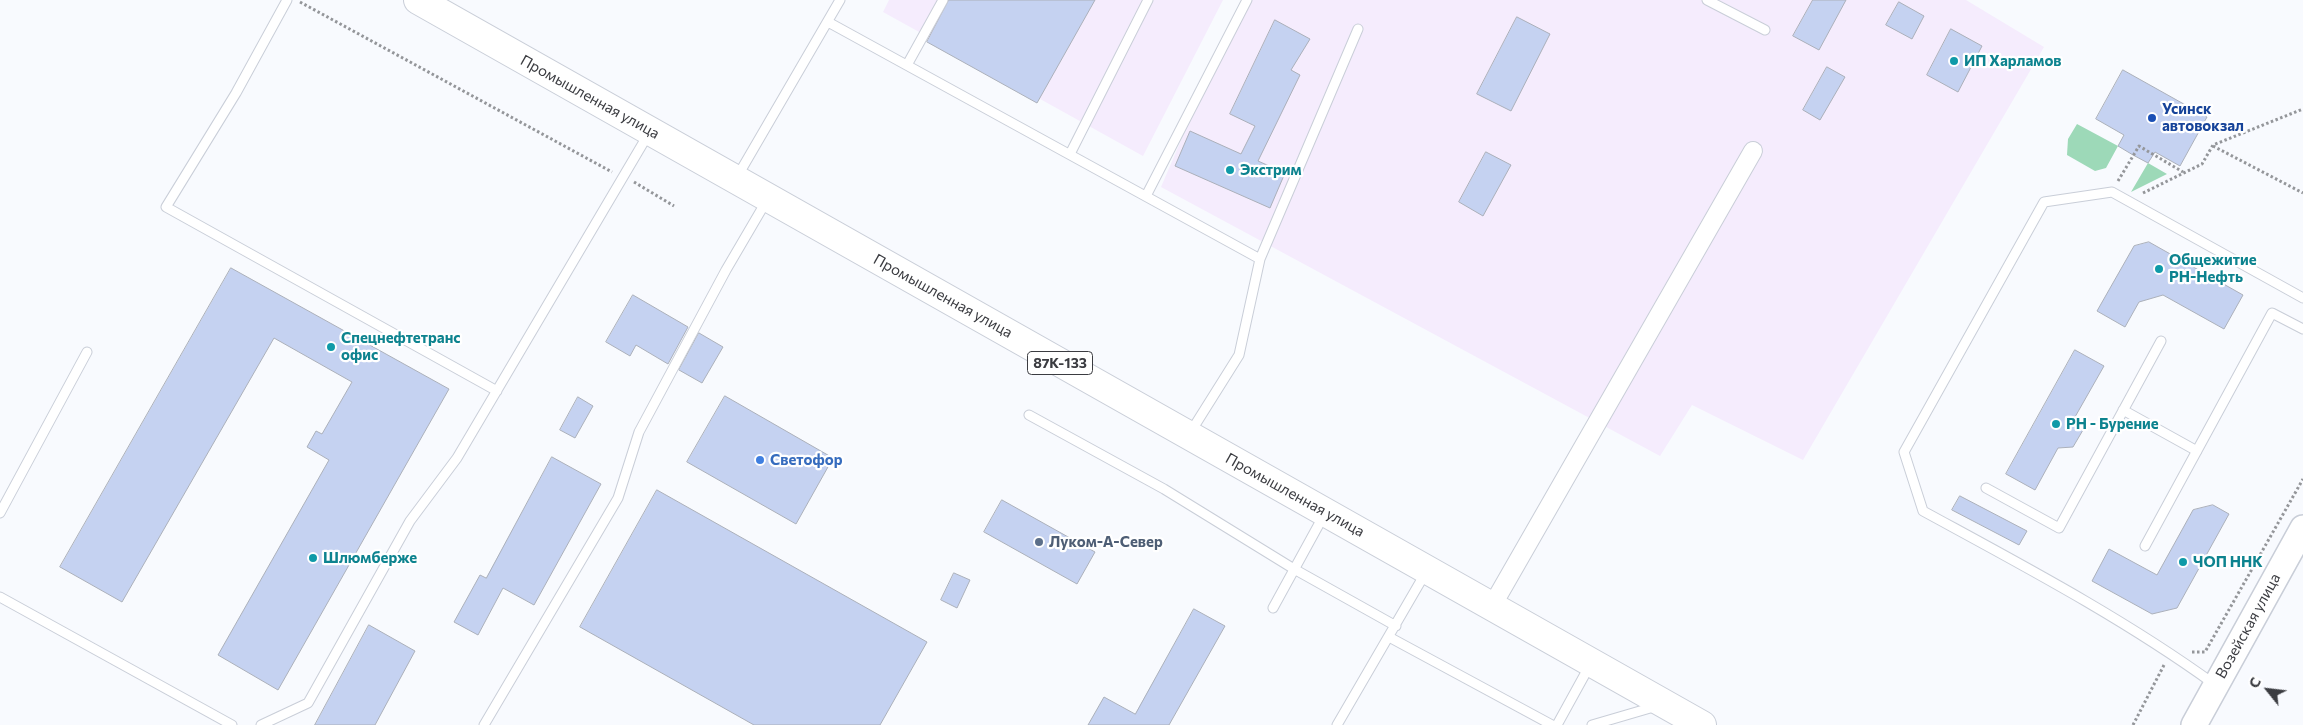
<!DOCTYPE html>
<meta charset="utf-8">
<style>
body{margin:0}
#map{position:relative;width:2303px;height:725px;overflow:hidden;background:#f8fafe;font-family:Commissioner,sans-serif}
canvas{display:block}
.north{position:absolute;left:2243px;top:665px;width:50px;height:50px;-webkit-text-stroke:4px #fff;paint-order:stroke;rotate:299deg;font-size:14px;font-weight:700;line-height:20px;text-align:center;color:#3b3c41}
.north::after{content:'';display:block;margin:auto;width:18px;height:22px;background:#3b3c41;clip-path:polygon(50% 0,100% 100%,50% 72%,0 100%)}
</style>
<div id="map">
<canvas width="2303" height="725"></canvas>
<div class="north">С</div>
</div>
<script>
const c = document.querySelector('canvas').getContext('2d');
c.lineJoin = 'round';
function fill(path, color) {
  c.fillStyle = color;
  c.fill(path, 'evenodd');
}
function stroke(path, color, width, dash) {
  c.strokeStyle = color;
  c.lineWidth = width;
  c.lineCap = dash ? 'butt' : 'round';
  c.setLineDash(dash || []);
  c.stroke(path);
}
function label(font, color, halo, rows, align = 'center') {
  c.font = font + ' Commissioner,sans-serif';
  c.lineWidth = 4.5;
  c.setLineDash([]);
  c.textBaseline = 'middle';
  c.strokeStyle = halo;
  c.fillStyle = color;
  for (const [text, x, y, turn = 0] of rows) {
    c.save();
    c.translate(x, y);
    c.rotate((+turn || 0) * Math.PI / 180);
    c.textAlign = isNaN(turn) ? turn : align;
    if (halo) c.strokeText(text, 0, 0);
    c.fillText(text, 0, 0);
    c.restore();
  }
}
fill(new Path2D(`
 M889 0H1223L1143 156 883 12Z
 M1251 0H1966L2044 47 1803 460 1692 405 1660 456 1161 187 1191 117Z`), '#f5ecfd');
fill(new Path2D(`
 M2077 124 2118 146 2106 168 2095 171 2067 155 2068 139Z
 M2148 163 2167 174 2131 192Z`), '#9dd9b8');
const building = new Path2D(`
 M949 0H1095L1037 103 927 42Z
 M1813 0H1846L1819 50 1793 36Z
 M1899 2 1924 16 1912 39 1886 25Z
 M1517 17 1550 34 1511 111 1477 94Z
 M1275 20 1310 39 1291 70 1300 75 1258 161 1285 173 1270 208 1175 166 1190 131 1241 154 1255 126 1230 114Z
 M1951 29 1982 46 1958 92 1927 75Z
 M1827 67 1845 77 1820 120 1803 110Z
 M2123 70 2207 117 2180 166 2155 152 2148 163 2133 155 2118 146 2124 135 2096 119Z
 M1486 152 1511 165 1483 216 1459 202Z
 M2149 242 2243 295 2224 329 2163 295 2139 302 2125 327 2097 311 2134 246Z
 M231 268 449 389 278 690 218 655 329 460 307 447 316 431 322 434 352 382 274 338 122 602 60 567Z
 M633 295 688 327 668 364 636 345 630 356 606 342Z
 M699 333 723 347 702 383 679 370Z
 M2075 350 2104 366 2075 417 2083 430 2073 447 2058 448 2035 490 2006 474Z
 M725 396 833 458 796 524 687 462Z
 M578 397 593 406 575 438 560 430Z
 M552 457 601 484 534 605 503 588 478 635 454 622 480 575 486 578Z
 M657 490 927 642 880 725H754L580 627Z
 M1960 496 2027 531 2019 545 1952 510Z
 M1002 500 1095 552 1077 584 984 532Z
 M2213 505 2229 514 2177 608 2152 614 2092 581 2109 549 2157 575 2193 510Z
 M954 573 970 580 957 608 941 600Z
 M1194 609 1225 626 1169 725H1088L1104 697 1135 714Z
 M369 625 415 651 375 725H315Z`);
fill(building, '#c5d2f1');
stroke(building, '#abb0ba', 1);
const lane = new Path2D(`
 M287 0 236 93 166 207 497 391
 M1707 0 1765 30
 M828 22 1260 259
 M907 65 943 0
 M1070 154 1148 0
 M737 177 840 0
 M1146 196 1247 0
 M2123 410 2197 451
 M1029 415 1164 489 1294 569 1396 626
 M1190 433 1239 355 1260 259 1358 29
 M1986 488 2059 528 2161 341
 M0 513 87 352
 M2145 546 2272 313 2303 329
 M0 597 232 725
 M1273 608 1324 515
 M1389 637 1552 725
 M2214 684C2123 618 2022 565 1923 511L1904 452 2044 202 2112 192 2303 298
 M261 725 308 703 410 521 457 458 649 133
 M484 725 618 498 639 432 726 270 767 200
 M1337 725 1426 572
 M1557 725 1590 665
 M1592 725 1657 706`);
const street = new Path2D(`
 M1492 606 1753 151`);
const secondary = new Path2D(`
 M2194 725 2303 528`);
const primary = new Path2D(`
 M418 0 1702 725`);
stroke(lane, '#c9ced8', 11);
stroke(street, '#c9ced8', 20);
stroke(secondary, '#c9ced8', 28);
stroke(primary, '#c9ced8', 30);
stroke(new Path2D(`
 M300 2 612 172
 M2213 146 2303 193
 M2118 181 2139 146 2183 172
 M634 182 674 206
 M2143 193 2202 164 2213 145 2303 109
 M2192 652H2205L2303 479
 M2133 725 2164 665`), '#94969a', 3, [2.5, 2.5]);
stroke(lane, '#fff', 9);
stroke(street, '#fff', 18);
stroke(secondary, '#fff', 25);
stroke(primary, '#fff', 28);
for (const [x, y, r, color] of [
 [1954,61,5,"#0f9aa8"],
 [2152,118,5,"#1a4fb4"],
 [1230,170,5,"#0f9aa8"],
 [2159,269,5,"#0f9aa8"],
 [331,347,5,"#0f9aa8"],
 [2056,424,5,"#0f9aa8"],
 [760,460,5,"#3f7fe0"],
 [1039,542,5,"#5c6f8a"],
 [313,558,5,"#0f9aa8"],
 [2183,562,5,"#0f9aa8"]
]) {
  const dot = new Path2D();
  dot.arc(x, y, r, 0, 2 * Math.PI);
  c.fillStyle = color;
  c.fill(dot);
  stroke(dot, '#fff', 2);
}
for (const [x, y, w] of [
 [1060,363,65]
]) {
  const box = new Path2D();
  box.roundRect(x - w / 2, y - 11.5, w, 23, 4);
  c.fillStyle = '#fff';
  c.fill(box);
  stroke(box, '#3b3c41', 1);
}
label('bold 14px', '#3b3c41', null, [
 ["87К-133",1060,363]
]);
label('bold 15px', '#0d838f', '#fff', [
 ["ИП Харламов",1964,61],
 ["Экстрим",1240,170],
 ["Общежитие",2169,260],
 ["РН-Нефть",2169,277],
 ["Спецнефтетранс",341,338],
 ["офис",341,355],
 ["РН - Бурение",2066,424],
 ["Шлюмберже",323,558],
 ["ЧОП ННК",2193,562]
], 'left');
label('15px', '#3b3c41', '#fff', [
 ["Промышленная улица",590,97,29],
 ["Промышленная улица",943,296,29],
 ["Промышленная улица",1295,495,29],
 ["Возейская улица",2248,626,-61]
]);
label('bold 15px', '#164399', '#fff', [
 ["Усинск",2162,109],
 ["автовокзал",2162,126]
], 'left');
label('bold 15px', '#366cbe', '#fff', [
 ["Светофор",770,460]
], 'left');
label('bold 15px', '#4e5e75', '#fff', [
 ["Луком-А-Север",1049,542]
], 'left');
</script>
